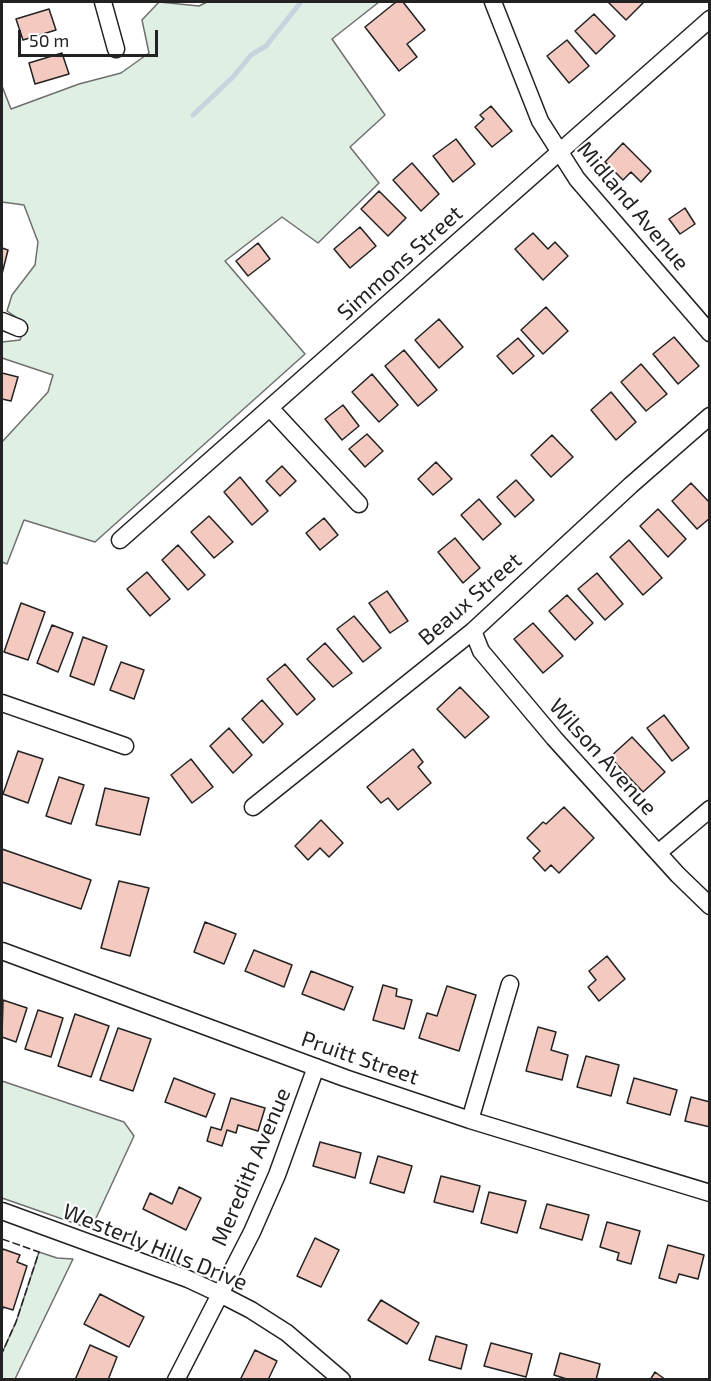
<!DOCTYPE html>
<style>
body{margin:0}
#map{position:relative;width:711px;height:1381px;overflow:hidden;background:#fff;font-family:"Exo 2",sans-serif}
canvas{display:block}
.frame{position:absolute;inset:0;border:3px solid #222;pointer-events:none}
.scale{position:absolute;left:18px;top:30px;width:140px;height:27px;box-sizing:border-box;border:3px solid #222;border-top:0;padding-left:8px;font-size:18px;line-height:21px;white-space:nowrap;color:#222;-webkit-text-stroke:4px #fff;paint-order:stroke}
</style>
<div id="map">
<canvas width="711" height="1381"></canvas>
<div class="frame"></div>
<div class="scale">50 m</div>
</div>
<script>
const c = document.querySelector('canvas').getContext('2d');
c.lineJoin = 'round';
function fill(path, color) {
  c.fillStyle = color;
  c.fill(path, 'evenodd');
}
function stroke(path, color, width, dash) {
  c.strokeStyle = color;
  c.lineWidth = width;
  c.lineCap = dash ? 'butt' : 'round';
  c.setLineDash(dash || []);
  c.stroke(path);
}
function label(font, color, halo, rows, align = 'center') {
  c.font = font + ' "Exo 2",sans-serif';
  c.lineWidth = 4.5;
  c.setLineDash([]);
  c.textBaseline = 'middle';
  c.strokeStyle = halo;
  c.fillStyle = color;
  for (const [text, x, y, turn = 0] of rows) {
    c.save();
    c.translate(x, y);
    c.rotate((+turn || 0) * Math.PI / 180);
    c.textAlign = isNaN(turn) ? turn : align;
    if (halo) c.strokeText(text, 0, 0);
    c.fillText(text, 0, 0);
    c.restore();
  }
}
const green = new Path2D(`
 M159 2 199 6 207 2H379L332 39 385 115 350 147 379 183 318 243 282 217 225 261 305 354 95 542 24 520 7 564 2 562V442L48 392 53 375 2 358V342L20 340 26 324 7 311 12 295 35 265 38 242 24 205 2 202V86L11 109 79 84 121 73 149 53 142 20Z
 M2 1081 124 1122 134 1136 91 1229 2 1198Z
 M39 1252 57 1258 73 1259 15 1379H2V1353L16 1322Z`);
fill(green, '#e0efe3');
stroke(green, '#6f6f6f', 1.5);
stroke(new Path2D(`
 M193 115 233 77 251 55 266 46 301 2`), '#c7d3dd', 5);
const building = new Path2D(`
 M396 2H403L425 30 407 44 417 57 399 71 365 27Z
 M608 2H644L626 20Z
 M49 9 56 30 23 40 16 19Z
 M594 14 615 36 596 54 575 31Z
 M567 40 589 66 569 83 547 56Z
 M62 53 69 74 35 84 29 63Z
 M491 106 512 131 492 147 475 127 484 119 480 115Z
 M456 139 475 164 453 182 433 156Z
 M623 143 651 171 641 182 631 172 623 180 605 162Z
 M412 163 439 194 421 211 393 180Z
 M379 191 406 218 388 236 361 209Z
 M685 208 695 224 680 234 669 219Z
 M360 227 376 246 350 268 334 249Z
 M533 233 548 249 555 242 568 256 543 280 515 249Z
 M258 243 270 259 248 276 236 261Z
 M2 248 8 250 2 274Z
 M546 307 568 331 543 354 521 330Z
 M439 319 463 347 439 368 415 340Z
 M674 337 699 366 678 384 653 354Z
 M518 338 534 356 513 374 497 356Z
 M404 350 437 390 418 406 385 366Z
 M641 364 667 394 646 411 621 382Z
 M2 373 18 377 11 401 2 399Z
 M372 374 398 405 379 422 352 392Z
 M611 392 636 422 616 440 591 410Z
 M343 405 359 426 342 440 325 419Z
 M367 434 383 451 365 467 349 449Z
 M552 435 573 457 551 477 531 455Z
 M436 462 452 479 433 495 418 479Z
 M282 466 296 481 280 496 266 481Z
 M240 477 268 511 252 525 224 492Z
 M516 480 534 500 515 517 497 497Z
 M691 483 710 503V518L697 529 672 501Z
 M479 499 501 524 483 540 461 515Z
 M658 509 686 539 668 557 640 526Z
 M209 516 233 542 214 558 191 532Z
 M324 518 338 535 320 550 306 533Z
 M455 538 480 568 463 583 438 552Z
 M629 540 662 578 643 595 610 557Z
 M178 545 205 575 188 590 162 560Z
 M147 572 170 599 150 616 127 589Z
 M597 573 623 604 605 620 578 589Z
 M387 591 408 621 390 633 369 603Z
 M567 595 593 623 575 640 549 611Z
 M21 603 45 612 28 660 4 652Z
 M354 616 381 648 363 662 337 629Z
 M533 623 563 656 543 673 514 639Z
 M52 625 73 633 58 672 37 663Z
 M83 637 107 646 94 685 70 676Z
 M325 643 352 673 333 687 307 659Z
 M121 662 144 670 134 699 110 690Z
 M285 664 315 699 297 715 267 679Z
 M460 687 489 717 465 738 437 709Z
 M262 700 283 724 263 743 242 719Z
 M664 715 689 748 672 761 647 728Z
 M229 728 252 755 233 773 210 746Z
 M632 737 665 772 643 792 610 757Z
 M413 749 423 762 418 767 431 783 398 810 388 798 381 803 367 787Z
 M18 751 43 759 28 803 3 794Z
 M191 759 213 787 192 803 171 775Z
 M59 777 84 785 71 824 46 816Z
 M105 788 149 798 140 835 96 825Z
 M564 807 594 838 559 873 551 865 545 871 533 858 540 851 527 838 543 822 546 824Z
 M321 820 343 843 329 857 320 848 308 860 295 846Z
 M2 849 91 880 81 909 2 882Z
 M119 881 149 888 130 956 101 948Z
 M205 922 236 934 224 964 194 952Z
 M254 950 292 965 284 987 245 971Z
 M607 956 625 979 599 1001 588 987 596 980 589 971Z
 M311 971 353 987 344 1010 302 994Z
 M383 985 397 989 396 996 412 1000 404 1029 373 1020Z
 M447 986 476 995 459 1051 419 1038 427 1013 437 1016Z
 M3 1000 27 1008 16 1042 2 1037Z
 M38 1010 63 1018 51 1057 25 1049Z
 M75 1014 109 1026 91 1077 58 1066Z
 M538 1027 556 1032 551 1050 568 1055 562 1080 526 1071Z
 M118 1028 151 1039 133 1091 100 1080Z
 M586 1056 619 1065 611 1096 577 1087Z
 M174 1078 215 1094 206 1117 165 1102Z
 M634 1078 677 1090 670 1115 627 1103Z
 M691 1097 710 1102V1127L685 1121Z
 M231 1098 265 1108 258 1131 238 1125 236 1133 227 1130 222 1146 207 1141 211 1127 221 1130Z
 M320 1142 361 1153 355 1178 313 1166Z
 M378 1156 412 1166 404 1193 370 1183Z
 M441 1176 480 1186 473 1212 434 1202Z
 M179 1187 201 1198 186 1230 143 1209 150 1193 172 1204Z
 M489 1192 526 1201 517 1233 481 1223Z
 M547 1204 589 1215 582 1240 540 1228Z
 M607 1222 640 1231 631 1264 617 1260 619 1253 600 1247Z
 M315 1238 339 1250 321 1287 297 1276Z
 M668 1245 704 1255 698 1279 679 1274 676 1283 659 1278Z
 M3 1249 20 1255 17 1262 27 1266 13 1310 3 1307 2 1312V1252Z
 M100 1294 144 1317 129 1347 84 1324Z
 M381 1300 419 1323 407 1344 368 1320Z
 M436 1336 467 1345 461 1369 429 1360Z
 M491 1343 532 1354 526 1377 484 1366Z
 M90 1345 117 1357 108 1380H75Z
 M255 1350 277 1361 268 1380H240Z
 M560 1353 600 1364 596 1380H570L554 1375Z
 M655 1372 666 1380H650Z`);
fill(building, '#f3c9c0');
stroke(building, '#222', 1.5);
const street = new Path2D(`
 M103 2 116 49
 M493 2 540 121 577 179 710 333
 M2 321 19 328
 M270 408 359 504
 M120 540 710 19
 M473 631 481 651 554 738 678 875 710 906
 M2 703 125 746
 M253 807 473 631 631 485 710 416
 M658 853 710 809
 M2 951 345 1078 470 1120 710 1193
 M470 1120 510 984
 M2 1211 188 1279 220 1294 251 1310 287 1333 342 1380
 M176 1380 252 1232 277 1175 316 1067`);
stroke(street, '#222', 19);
stroke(street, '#fff', 16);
stroke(new Path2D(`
 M2 1239 39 1252 16 1322 2 1353`), '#222', 1.5, [8, 3]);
label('22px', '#222', '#fff', [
 ["Midland Avenue",633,206,50],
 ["Simmons Street",400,263,-42],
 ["Beaux Street",470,599,-41],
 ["Wilson Avenue",603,757,48],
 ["Pruitt Street",360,1058,19],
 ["Meredith Avenue",251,1167,-67],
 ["Westerly Hills Drive",155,1247,22]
]);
</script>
